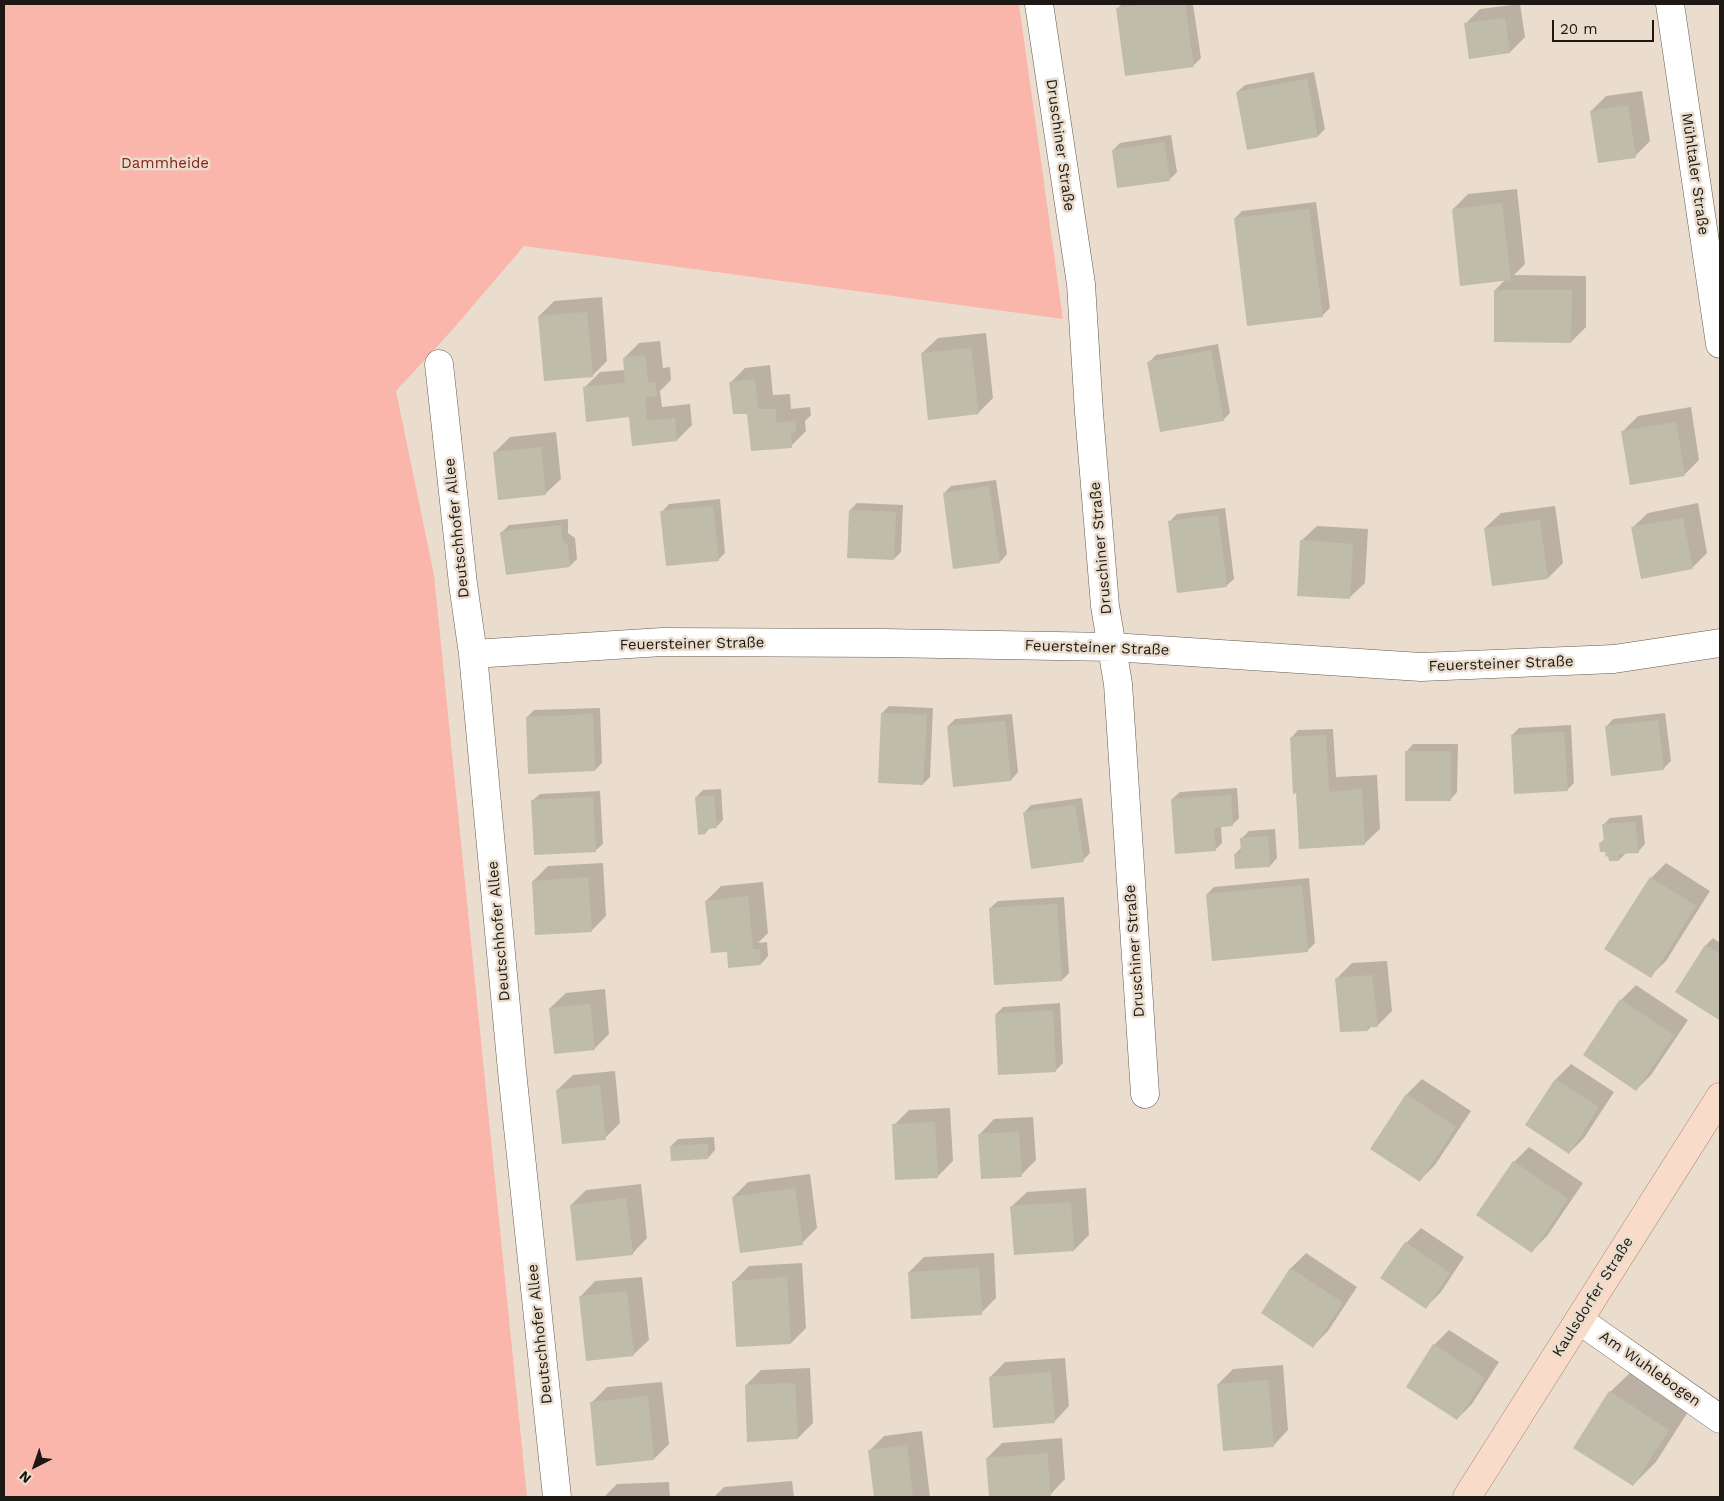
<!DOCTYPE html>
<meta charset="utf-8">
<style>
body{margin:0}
#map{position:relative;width:1724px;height:1501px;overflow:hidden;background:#eaddce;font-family:"Work Sans",sans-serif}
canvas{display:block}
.frame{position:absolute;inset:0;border:5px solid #1d1813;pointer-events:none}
.north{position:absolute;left:10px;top:1441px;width:50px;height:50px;-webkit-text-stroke:4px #eaddce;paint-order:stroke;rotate:221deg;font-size:14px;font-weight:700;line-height:20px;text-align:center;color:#1d1813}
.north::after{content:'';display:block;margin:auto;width:18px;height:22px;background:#1d1813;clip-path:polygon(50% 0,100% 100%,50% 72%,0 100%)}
.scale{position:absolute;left:1552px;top:20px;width:102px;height:22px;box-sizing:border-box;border:2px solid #1d1813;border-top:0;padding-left:6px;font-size:15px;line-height:18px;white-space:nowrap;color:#1d1813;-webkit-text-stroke:4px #eaddce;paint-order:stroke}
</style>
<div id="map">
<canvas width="1724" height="1501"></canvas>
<div class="frame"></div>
<div class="north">N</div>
<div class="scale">20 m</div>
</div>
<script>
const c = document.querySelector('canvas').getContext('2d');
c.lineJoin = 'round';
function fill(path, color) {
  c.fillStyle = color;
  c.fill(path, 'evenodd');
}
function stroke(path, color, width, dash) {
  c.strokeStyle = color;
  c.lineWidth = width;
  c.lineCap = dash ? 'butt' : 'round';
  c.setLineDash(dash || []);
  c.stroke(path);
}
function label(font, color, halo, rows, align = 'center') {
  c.font = font + ' "Work Sans",sans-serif';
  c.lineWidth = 5;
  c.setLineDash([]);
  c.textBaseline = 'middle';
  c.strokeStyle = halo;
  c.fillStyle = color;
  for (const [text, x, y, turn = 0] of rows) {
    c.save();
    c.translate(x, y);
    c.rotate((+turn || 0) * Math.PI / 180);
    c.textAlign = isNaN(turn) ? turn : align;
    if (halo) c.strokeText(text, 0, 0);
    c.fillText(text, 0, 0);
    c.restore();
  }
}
fill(new Path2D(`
 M4 4H1019L1063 319 524 246 454 328 396 391 434 575 527 1497H4Z`), '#fbb6ab');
fill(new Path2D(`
 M1122 4H1193L1201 58 1193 66 1117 9Z
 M1520 4 1525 37 1510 52 1465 24 1480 9Z
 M1314 72 1325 129 1318 136 1237 92 1245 85Z
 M1642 91 1650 141 1635 156 1591 111 1606 96Z
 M1171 135 1177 172 1170 179 1113 150 1120 143Z
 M1517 189 1525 264 1514 275 1586 276V327L1571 342 1495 290 1506 279 1453 209 1468 194Z
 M1316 202 1330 308 1322 316 1235 218 1242 211Z
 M602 297 607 361 592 376 539 316 554 301Z
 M986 333 993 398 978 413 922 353 938 338Z
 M660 341 663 368 670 367 671 380 660 391 662 407 690 404 692 425 677 440 630 416 584 388 600 372 625 370 624 358 639 343Z
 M1218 344 1230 413 1223 420 1149 362 1156 355Z
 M770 365 773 395 790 394 791 409 810 407 811 415 805 421 806 431 791 446 748 413 730 383 745 368Z
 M1691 407 1699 460 1684 475 1623 431 1638 416Z
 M556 432 561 479 545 494 495 452 510 437Z
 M996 480 1007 554 1000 562 944 493 951 486Z
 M720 499 725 553 718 560 662 512 669 504Z
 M857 503 903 505 901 552 894 559 850 510Z
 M1698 503 1707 553 1692 568 1632 528 1648 513Z
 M1555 506 1563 563 1548 578 1485 528 1501 513Z
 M1225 508 1234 579 1226 586 1169 522 1177 514Z
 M568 519V533L575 538 577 559 570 566 502 532 509 525Z
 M1317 526 1368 529 1365 583 1349 598 1301 541Z
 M889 706 933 708 930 777 923 784 882 713Z
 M600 708 602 763 595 770 527 717 534 710Z
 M1665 713 1671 761 1663 769 1606 727 1613 719Z
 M1012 714 1018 772 1011 780 954 785 948 726 955 719Z
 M1571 725 1574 783 1567 790 1512 735 1519 728Z
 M1333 729 1336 777 1377 775 1380 829 1364 844 1297 792 1291 738 1298 730Z
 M1413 744H1458L1457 792 1450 800 1406 752Z
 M1237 788 1239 818 1232 825 1221 826 1222 843 1215 850 1172 799 1180 792Z
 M721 789 723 820 716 827H711L705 833 696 797 703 790Z
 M600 791 603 844 595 851 532 801 540 794Z
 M1082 798 1090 853 1083 860 1024 813 1031 805Z
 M1642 815 1645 844 1638 852 1626 853 1619 860 1600 843 1605 839 1603 825 1610 818Z
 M1275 829 1277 858 1270 866 1235 854 1242 847 1241 839 1249 831Z
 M603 863 606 916 591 931 533 881 548 866Z
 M1666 863 1710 891 1666 961 1650 976 1651 878Z
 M1309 878 1315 943 1307 951 1207 894 1214 887Z
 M763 882 768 933 758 943 767 942 768 956 761 964 728 953 706 901 721 886Z
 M1064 897 1069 973 1062 980 990 908 998 901Z
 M1713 938 1720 943V1016L1718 1018 1677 992 1706 945Z
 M1387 961 1392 1011 1377 1026H1372L1368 1030 1337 978 1352 963Z
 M1636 985 1688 1020 1651 1075 1636 1090 1621 1000Z
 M605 989 609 1034 594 1049 550 1008 566 993Z
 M1060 1003 1063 1063 1056 1070 996 1014 1003 1007Z
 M1571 1064 1614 1092 1584 1138 1569 1153 1526 1125 1556 1079Z
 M615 1071 620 1123 605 1138 557 1090 573 1075Z
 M1422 1079 1471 1111 1435 1165 1420 1180 1372 1148 1407 1094Z
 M950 1108 953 1161 937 1177 894 1125 909 1110Z
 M1033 1117 1036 1160 1021 1175 979 1135 994 1119Z
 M714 1137 715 1150 708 1158 671 1146 678 1139Z
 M1529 1147 1583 1183 1547 1236 1532 1251 1514 1162Z
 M810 1174 817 1228 802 1243 733 1197 748 1182Z
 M641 1184 647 1238 632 1254 571 1205 586 1190Z
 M1086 1188 1089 1235 1074 1250 1011 1207 1027 1192Z
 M1421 1228 1464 1257 1441 1292 1426 1307 1406 1243Z
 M994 1253 996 1298 981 1313 909 1272 924 1257Z
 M1306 1253 1357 1287 1328 1331 1313 1346 1263 1312 1291 1268Z
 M802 1263 806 1328 791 1343 734 1281 749 1266Z
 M642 1277 649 1340 633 1355 580 1297 595 1281Z
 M1449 1330 1499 1362 1472 1404 1457 1419 1434 1345Z
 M1065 1358 1069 1406 1054 1422 990 1377 1005 1362Z
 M1283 1365 1288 1430 1273 1446 1218 1384 1233 1369Z
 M810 1368 813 1423 798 1438 746 1385 761 1370Z
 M1633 1370 1691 1407 1656 1462 1633 1485 1610 1392Z
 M662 1382 669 1444 654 1459 592 1402 607 1387Z
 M922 1431 930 1497H875L869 1451 884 1436Z
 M1062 1438 1065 1479 1050 1495 990 1497 987 1458 1002 1443Z
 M792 1481 794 1497H714L724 1487Z
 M669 1482 670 1497H604L617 1484Z`), '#0003');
fill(new Path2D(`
 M1148 4H1185L1194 67 1125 76 1116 8Z
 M1505 18 1510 53 1469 59 1464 23Z
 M1307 79 1318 137 1247 150 1236 92Z
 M1628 105 1636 158 1598 163 1590 111Z
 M1164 142 1170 181 1117 188 1112 150Z
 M1502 203 1511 280 1460 286 1452 209Z
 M1309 209 1323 317 1247 326 1234 218Z
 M1494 290H1572L1571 343 1494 342Z
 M587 312 593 377 544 381 538 316Z
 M971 348 979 414 928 420 921 353Z
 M1211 350 1224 421 1160 432 1147 362Z
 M645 355 648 383 655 382 657 396 646 397 647 401H645L647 421 675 418 677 441 632 446 629 417 586 422 583 387 625 383 623 358Z
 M755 379 758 409H776V423L795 421 796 432H791L792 448 751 451 747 414H733L729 382Z
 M1676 422 1685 476 1630 485 1621 431Z
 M541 447 546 495 498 500 493 452Z
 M989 486 1000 563 953 569 943 493Z
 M713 506 719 561 666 566 660 511Z
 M849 510 896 512 894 560 847 558Z
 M1218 515 1227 587 1177 593 1168 521Z
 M1683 518 1693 569 1641 579 1631 527Z
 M1540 520 1548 579 1492 586 1484 528Z
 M561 525 562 541 568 546 570 567 506 575 500 532Z
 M1300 540 1353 544 1350 599 1297 596Z
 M881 713 927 715 923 785 878 783Z
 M593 714 595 771 528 774 526 717Z
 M1658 720 1664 770 1611 776 1605 726Z
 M1005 721 1011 781 953 787 947 726Z
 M1564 732 1568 791 1514 794 1511 735Z
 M1326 735 1329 792 1362 789 1365 845 1299 849 1296 793 1293 794 1290 737Z
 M1405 751H1451V801H1405Z
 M714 795 717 828 705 829 706 834 698 835 695 797Z
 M1231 795 1233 826 1214 828 1216 851 1175 854 1171 799Z
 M593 797 596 852 534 855 531 800Z
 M1075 805 1084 862 1031 869 1023 812Z
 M1635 822 1639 853 1619 854V861H1609L1608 856 1606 857 1605 852H1600L1599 843 1604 842 1602 824Z
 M1268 836 1270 867 1235 869 1234 854 1241 853 1240 838Z
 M588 877 592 932 535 935 532 881Z
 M1650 877 1696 906 1651 978 1604 949Z
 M1302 885 1308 952 1212 961 1206 894Z
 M748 896 753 949H760L761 965 728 968 727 952 711 953 705 901Z
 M1057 904 1062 981 994 985 989 908Z
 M1705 945 1720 954V1017L1719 1020 1675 992Z
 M1372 975 1378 1027H1367L1368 1031 1340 1032 1335 978Z
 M1620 999 1674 1035 1636 1091 1583 1055Z
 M590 1004 595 1050 554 1054 549 1008Z
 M1053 1010 1056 1072 998 1075 995 1014Z
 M1555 1079 1599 1107 1569 1154 1525 1125Z
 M600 1085 606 1140 562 1144 556 1090Z
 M1406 1094 1456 1127 1420 1182 1370 1149Z
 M935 1122 938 1178 895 1180 892 1124Z
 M1019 1132 1022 1177 981 1179 978 1134Z
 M708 1144V1159L671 1161 670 1146Z
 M1513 1161 1568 1199 1532 1253 1476 1215Z
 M795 1188 803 1245 740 1253 732 1197Z
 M626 1198 633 1255 576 1261 570 1205Z
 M1071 1202 1074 1251 1014 1255 1010 1206Z
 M1405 1242 1450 1273 1426 1309 1380 1278Z
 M979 1268 982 1315 911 1319 908 1272Z
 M1290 1268 1343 1303 1313 1348 1261 1313Z
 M787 1277 791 1344 736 1347 732 1281Z
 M627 1291 634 1356 586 1361 579 1296Z
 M1433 1344 1485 1378 1457 1420 1406 1387Z
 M1051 1372 1055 1423 993 1428 989 1377Z
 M1268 1380 1274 1447 1223 1451 1217 1384Z
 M795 1383 798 1439 747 1442 745 1385Z
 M1609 1391 1669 1430 1633 1486 1573 1448Z
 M648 1396 654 1460 596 1466 590 1402Z
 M907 1445 913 1497H874L868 1450Z
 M1047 1453 1051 1496 989 1497 986 1458Z`), '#c0bcaa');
const minor = new Path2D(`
 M1039 4 1081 284 1089 413 1105 606 1118 684 1145 1094
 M1670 4 1720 344
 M439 364 463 584 473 654 512 1071 557 1497
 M473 654 662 642 884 643 1112 647 1421 667 1614 659 1720 643
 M1579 1320 1720 1419`);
const major = new Path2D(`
 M1467 1497 1720 1097`);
stroke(minor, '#655a4d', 29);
stroke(major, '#a98773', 29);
stroke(minor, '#fff', 28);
stroke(major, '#f9dbca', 28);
label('15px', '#1d1813', '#eaddce', [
 ["Druschiner Straße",1060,145,82],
 ["Mühltaler Straße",1695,174,82],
 ["Deutschhofer Allee",457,528,-96],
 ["Druschiner Straße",1101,548,-95],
 ["Feuersteiner Straße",692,644,-1],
 ["Feuersteiner Straße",1097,648,2],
 ["Feuersteiner Straße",1501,664,-2],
 ["Deutschhofer Allee",499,931,-95],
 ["Druschiner Straße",1135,951,-94],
 ["Kaulsdorfer Straße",1593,1297,-58],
 ["Deutschhofer Allee",540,1334,-96],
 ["Am Wuhlebogen",1650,1369,35]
]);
label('15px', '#88241b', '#eaddce', [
 ["Dammheide",165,164]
]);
</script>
